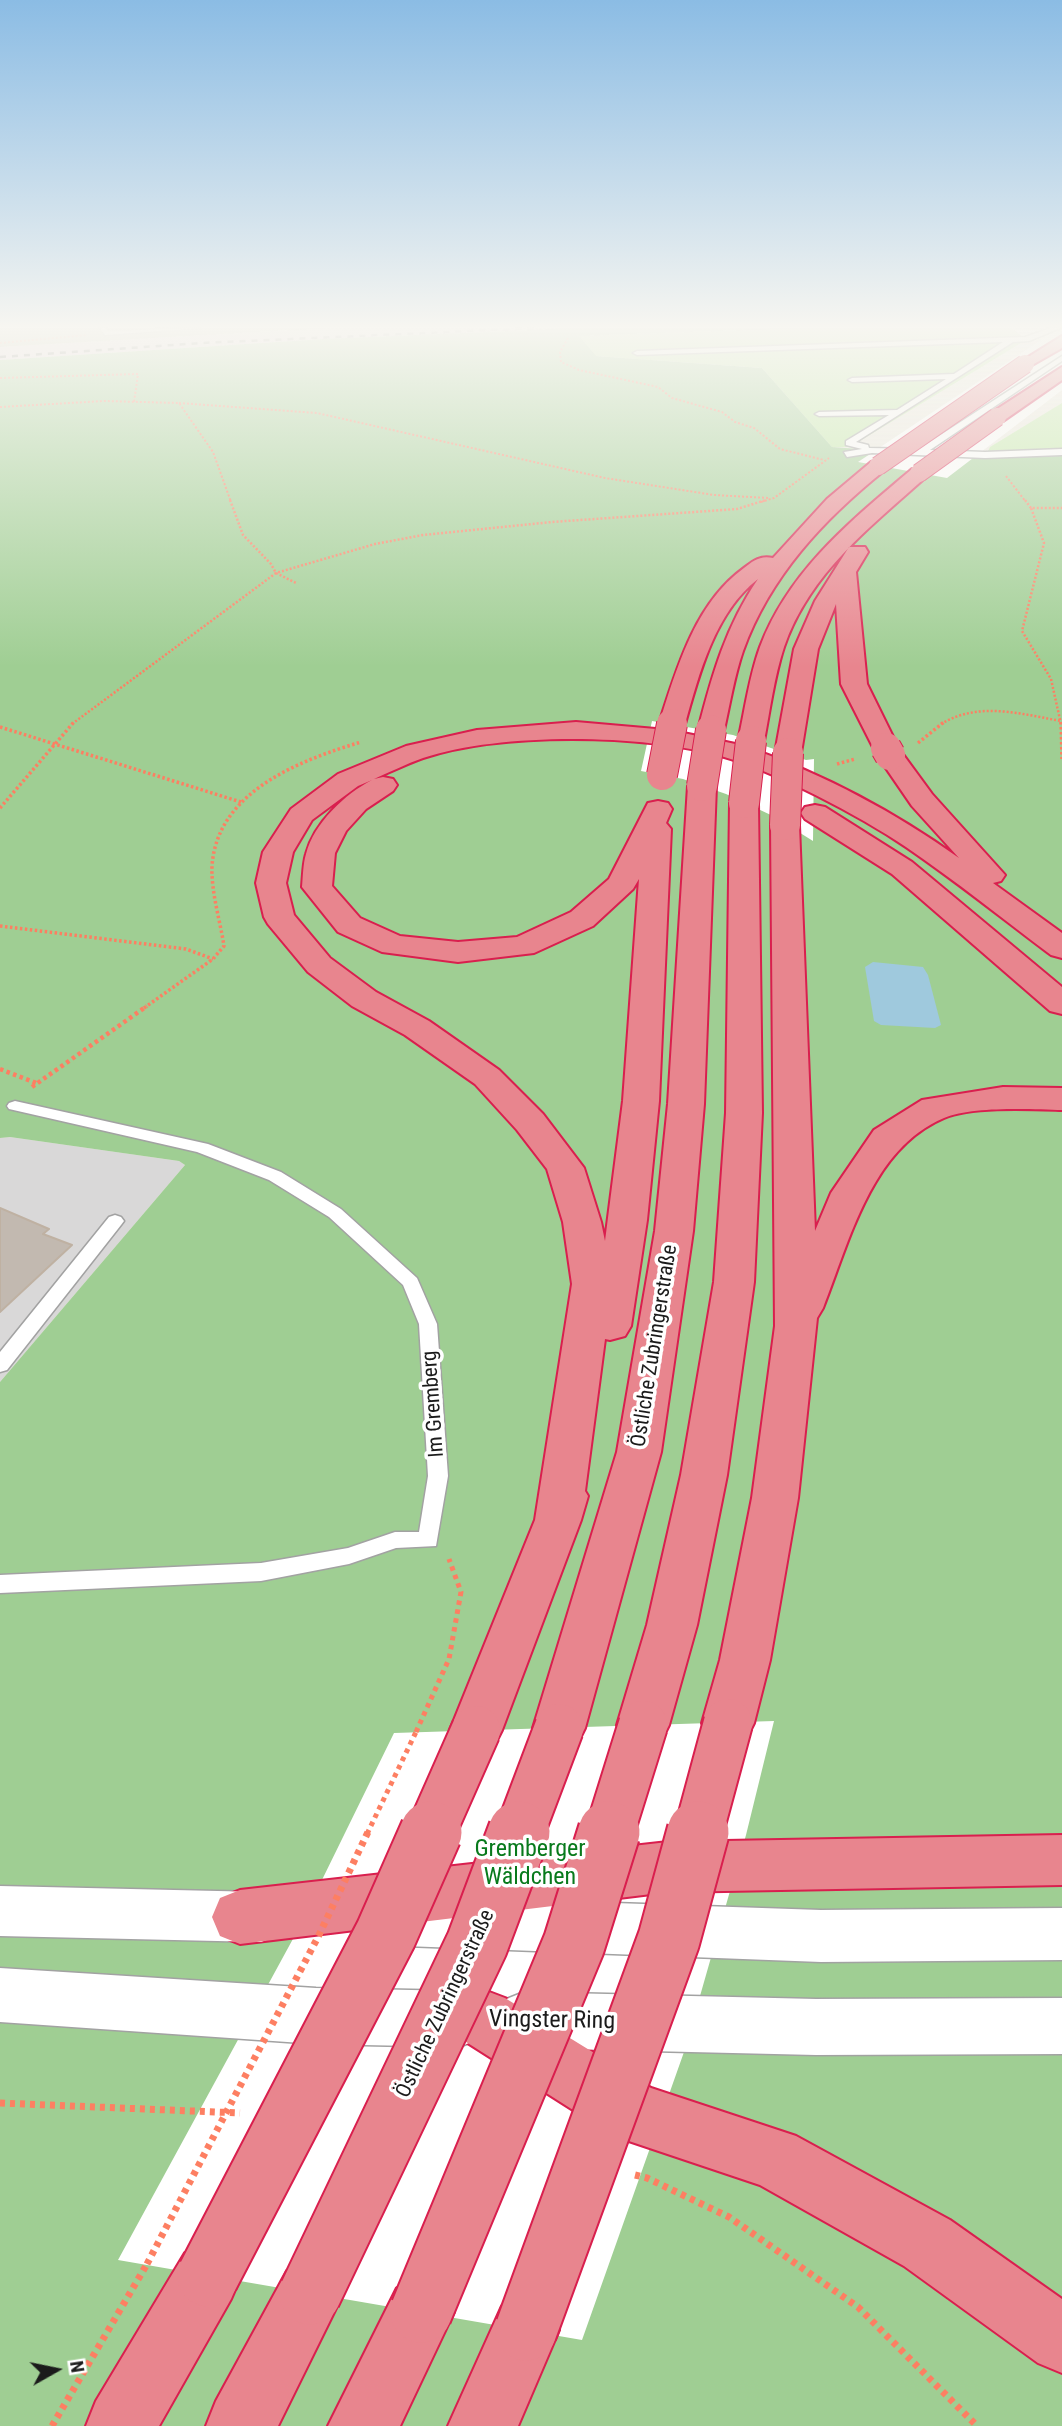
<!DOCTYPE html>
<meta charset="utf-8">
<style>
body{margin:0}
#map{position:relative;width:1062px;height:2426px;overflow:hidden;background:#edeae0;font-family:"Roboto Condensed",sans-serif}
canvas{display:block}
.north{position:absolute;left:21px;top:2335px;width:70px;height:70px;-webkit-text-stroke:5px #fff;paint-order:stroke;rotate:81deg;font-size:19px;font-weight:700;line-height:28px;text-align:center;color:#1b1b1b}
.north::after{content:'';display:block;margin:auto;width:24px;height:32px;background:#1b1b1b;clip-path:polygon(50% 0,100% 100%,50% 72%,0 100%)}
</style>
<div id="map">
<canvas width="1062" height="2426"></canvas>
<div class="north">N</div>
</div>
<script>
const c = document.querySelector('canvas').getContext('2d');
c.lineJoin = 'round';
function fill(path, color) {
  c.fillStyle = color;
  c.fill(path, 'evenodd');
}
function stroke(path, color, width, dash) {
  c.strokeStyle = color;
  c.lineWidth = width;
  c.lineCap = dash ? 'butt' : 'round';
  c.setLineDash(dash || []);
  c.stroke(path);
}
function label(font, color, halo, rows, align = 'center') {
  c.font = font + ' "Roboto Condensed",sans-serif';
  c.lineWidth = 7;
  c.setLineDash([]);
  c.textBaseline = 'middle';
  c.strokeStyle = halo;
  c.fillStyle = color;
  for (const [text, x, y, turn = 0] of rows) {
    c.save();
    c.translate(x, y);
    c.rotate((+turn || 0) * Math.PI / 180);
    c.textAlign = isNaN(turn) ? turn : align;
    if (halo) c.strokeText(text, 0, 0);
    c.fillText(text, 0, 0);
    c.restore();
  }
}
fill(new Path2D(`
 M10 1137 179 1161 185 1165 0 1382V1138Z`), '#d9d8d8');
fill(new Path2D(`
 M325 328H579L323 339 0 360V347Z`), '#e7d2e1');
fill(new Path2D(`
 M0 328H325L0 347Z`), '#c0c2ac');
fill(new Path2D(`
 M798 328H1012L1026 340 850 447H832L762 368 595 356 578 336Z
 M1062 403V455L985 458 990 447Z`), '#c0eaa4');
fill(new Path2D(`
 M579 328H798L579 336 596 356 762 368 832 447 985 458 1062 455V2426H0V1382L185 1165 179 1161 10 1137 0 1138V360L323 339Z`), '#9fce93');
fill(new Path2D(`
 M873 962 923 967 928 975 941 1025 935 1028 881 1025 874 1021 865 967Z`), '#9fc9dd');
fill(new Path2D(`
 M1059 328H1062V390L947 478 858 462Z
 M652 721 733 735 806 760 814 759 813 841 773 816 726 794 683 779 641 771Z
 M774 1721 746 1835 684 2052 582 2340 118 2260 294 1937 394 1733Z`), '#fff');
const building = new Path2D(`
 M0 1208 49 1229 43 1234 72 1245 0 1312Z`);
fill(building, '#c2b9b0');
stroke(building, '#bfb1a2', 2);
const lane = new Path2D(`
 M100 328H106L108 331 200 328 105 335Z
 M1051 328H1060L1029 341 1013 342 856 442 868 445 869 448 919 449 1062 356V361L930 450 985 452 1062 449V455L985 458 872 453 847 457 844 452 862 449 846 445V441L889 415 819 416 815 414 819 412 897 410 946 379 852 382 848 380 852 378 954 374 1003 342 637 355 633 353 637 351 1025 337Z
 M15 1101 208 1144 281 1172 341 1209 417 1278 437 1324 448 1476 436 1546 396 1548 349 1564 261 1581 0 1593V1575L261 1563 348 1548 395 1532H419L428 1476 419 1324 403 1285 329 1217 269 1180 197 1152 9 1109 7 1106 9 1103Z
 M115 1215 121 1217 124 1221 121 1225 7 1370 0 1372V1352L109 1217Z`);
const street = new Path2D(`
 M0 1886 261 1892 280 1899 288 1917 280 1935 261 1942 0 1936Z
 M379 1895 821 1910 1062 1908V1960L821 1962 379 1945 360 1938 352 1920 360 1902Z
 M0 1968 316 1988 459 1991 479 1999 487 2019 479 2039 459 2047 316 2044 0 2022Z
 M524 1992 816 1999 1062 1998V2054L816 2055 524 2048 504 2040 496 2020 504 2000Z`);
const highway = new Path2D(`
 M1062 336V348L1025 369 1017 364Z
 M1062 367V380L1003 421H991L988 417 991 413Z
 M878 460 888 466 885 470C824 519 770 576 743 651 734 677 730 704 724 730L720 736 711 738 702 736 698 730C712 675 726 626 758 579 715 612 699 674 685 724L681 730 674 731 740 745 738 741C745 710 749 677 760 647 789 570 852 520 912 469H926L929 473 926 477C870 527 809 574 784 647 774 677 770 710 764 741L760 747 752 749C825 775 896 813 959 858L912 806 877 755 841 684 836 604 818 649 801 753 797 759 788 761 779 759 775 753 794 649 815 601 849 547H865L868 552 856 572 867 684 899 749 932 794 1005 875 1001 881 993 883 1062 933V958L1051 955C1003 919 956 881 906 847 860 816 775 771 721 756 642 734 502 732 423 758 406 764 390 772 374 779L383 777 393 779 397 785 393 791 366 809 346 831 335 853 332 886 360 918 400 936 458 942 517 937 571 912 609 879 648 803 658 801 668 803 672 809 666 823 671 829 659 1101 647 1220 631 1326 625 1336 610 1340 605 1339 585 1491 588 1496 581 1520 502 1730 494 1746 476 1752 458 1746 450 1730 535 1520 572 1284 563 1222 547 1169 517 1130 475 1084 405 1035 352 1006 308 972 268 924 264 917 256 883 263 852 291 809 338 774 406 746 477 730 576 722 667 730 659 724C676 670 695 603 744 568 753 561 760 555 773 558L827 499 871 462ZM372 780C345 794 314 823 306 854 303 864 303 876 302 887L338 932 382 952 458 962 534 953 593 926 633 889 639 879 623 1101 605 1241 601 1222 584 1168 543 1114 499 1070 429 1021 376 992 330 958 294 915 286 883 293 852 312 820 358 786Z
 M702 778 712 780 716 786 704 1104 693 1231 661 1452 585 1728 577 1744 559 1750 541 1744 533 1728 617 1452 655 1231 668 1104 688 786 692 780Z
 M744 795 754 797 758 803 762 1113 754 1282 727 1475 697 1625 669 1725 661 1741 643 1747 625 1741 617 1725 647 1625 681 1475 714 1282 726 1113 730 803 734 797Z
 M815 805 825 807 912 862 1062 987V1014L1050 1011 892 874 805 819 801 813 805 807Z
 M785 816 795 819 799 825 815 1231 831 1193 874 1130 922 1100 1003 1087 1062 1088V1110C1031 1109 972 1106 944 1118 871 1149 850 1240 823 1308L817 1318 798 1498 770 1660 754 1723 746 1739 728 1745 710 1739 702 1723 720 1660 752 1498 775 1326 771 825 775 819Z
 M1062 1835V1885L668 1892 240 1944 220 1936 212 1917 220 1898 240 1890 668 1842Z
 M484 1990 505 1998 651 2088 796 2136 950 2220 1062 2299V2373L1038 2363 904 2266 760 2185 614 2136 463 2040 454 2019 463 1998Z
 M208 2243 231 2253 241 2276 231 2299 159 2426H86L96 2401 185 2253Z
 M310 2261 333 2271 343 2294 278 2426H206L216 2401 287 2271Z
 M421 2279 445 2288 454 2312 400 2426H328L397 2288Z
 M526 2297 550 2306 559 2330 518 2426H448L502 2306Z`);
stroke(lane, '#a2a2a2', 3);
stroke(street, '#a2a2a2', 3);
stroke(highway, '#d91f4e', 4);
stroke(new Path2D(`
 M568 338 560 352 561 362 579 370 658 387 672 398 722 412 735 422 754 428 780 449 824 460
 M0 343 87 335
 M0 378 138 374 134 402
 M179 403 317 413 605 478 714 495 769 498
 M0 407 104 401 179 403 213 452 231 502
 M1006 476 1026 502
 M761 502 774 498 829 458`), '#fd7f62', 2, [2, 2]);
stroke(new Path2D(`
 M230 500 243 535 271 564 276 573 296 583
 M1025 500 1031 508
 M72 724 276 573 375 544 423 535 552 522 737 509 766 500
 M941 724C979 701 1021 714 1061 721
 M1061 724 1051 679 1022 631 1044 543 1031 508H1062`), '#fd7f62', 2.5, [2, 2]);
stroke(new Path2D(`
 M1061 722 1062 759
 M0 727 241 802
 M918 743 944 722
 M837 764 855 759
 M0 808 74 722
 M0 926 186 949 213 959
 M144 1008 213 959 224 946C220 920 211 892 212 866 217 791 301 760 361 742`), '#fd7f62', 3.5, [2.5, 2.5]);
stroke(new Path2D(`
 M0 1069 36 1083
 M32 1087 147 1006`), '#fd7f62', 4.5, [3.5, 3.5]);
stroke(new Path2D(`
 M416 1732 449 1659 461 1592 449 1559`), '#fd7f62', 5, [4.5, 4.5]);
stroke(new Path2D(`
 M0 2103 240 2113
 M635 2175 647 2178 729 2217 858 2307 977 2426
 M52 2426 147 2264`), '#fd7f62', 7, [5, 5]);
fill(lane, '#fff');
fill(street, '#fff');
fill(highway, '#e8858e');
stroke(new Path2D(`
 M0 357 201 343 536 328`), '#696969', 2.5, [6, 6]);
const highwayBridgeFar3 = new Path2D(`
 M878 466 1025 364
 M919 473 997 417`);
const highwayBridgeFar2 = new Path2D(`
 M886 748 890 755
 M662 775 672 724
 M702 786 711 730
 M744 803 751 741
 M785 825 788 753`);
const highwayBridgeFar1 = new Path2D(`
 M430 1834 476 1730
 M519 1834 559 1728
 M609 1834 643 1725
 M698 1834 728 1723`);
const highwayBridge = new Path2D(`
 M208 2276 386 1934 431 1832
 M310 2294 477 1944 519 1832
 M421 2312 574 1944 609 1832
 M526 2330 669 1939 698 1832`);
stroke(highwayBridgeFar3, '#d91f4e', 20, []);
stroke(highwayBridgeFar2, '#d91f4e', 32, []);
stroke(highwayBridgeFar1, '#d91f4e', 52, []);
stroke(highwayBridge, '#d91f4e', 65, []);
stroke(new Path2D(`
 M367 1834 416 1732`), '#fd7f62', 5, [4.5, 4.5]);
stroke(new Path2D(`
 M147 2264 319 1935 368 1832`), '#fd7f62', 7, [5, 5]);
stroke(highwayBridgeFar3, '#e8858e', 18);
stroke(highwayBridgeFar2, '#e8858e', 30);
stroke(highwayBridgeFar1, '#e8858e', 48);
stroke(highwayBridge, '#e8858e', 61);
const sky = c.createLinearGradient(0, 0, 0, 667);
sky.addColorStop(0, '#8bbce4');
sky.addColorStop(0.49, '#f7f6f1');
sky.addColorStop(1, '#f7f6f100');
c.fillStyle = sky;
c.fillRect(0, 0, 1062, 667);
label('21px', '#1b1b1b', '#fff', [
 ["Östliche Zubringerstraße",655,1346,-81],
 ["Im Gremberg",434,1404,-94],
 ["Östliche Zubringerstraße",446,2004,-65]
]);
label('24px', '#087a1c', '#fff', [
 ["Gremberger",530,1850],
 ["Wäldchen",530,1878]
]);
label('24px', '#1b1b1b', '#fff', [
 ["Vingster Ring",552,2021,1]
]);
</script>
